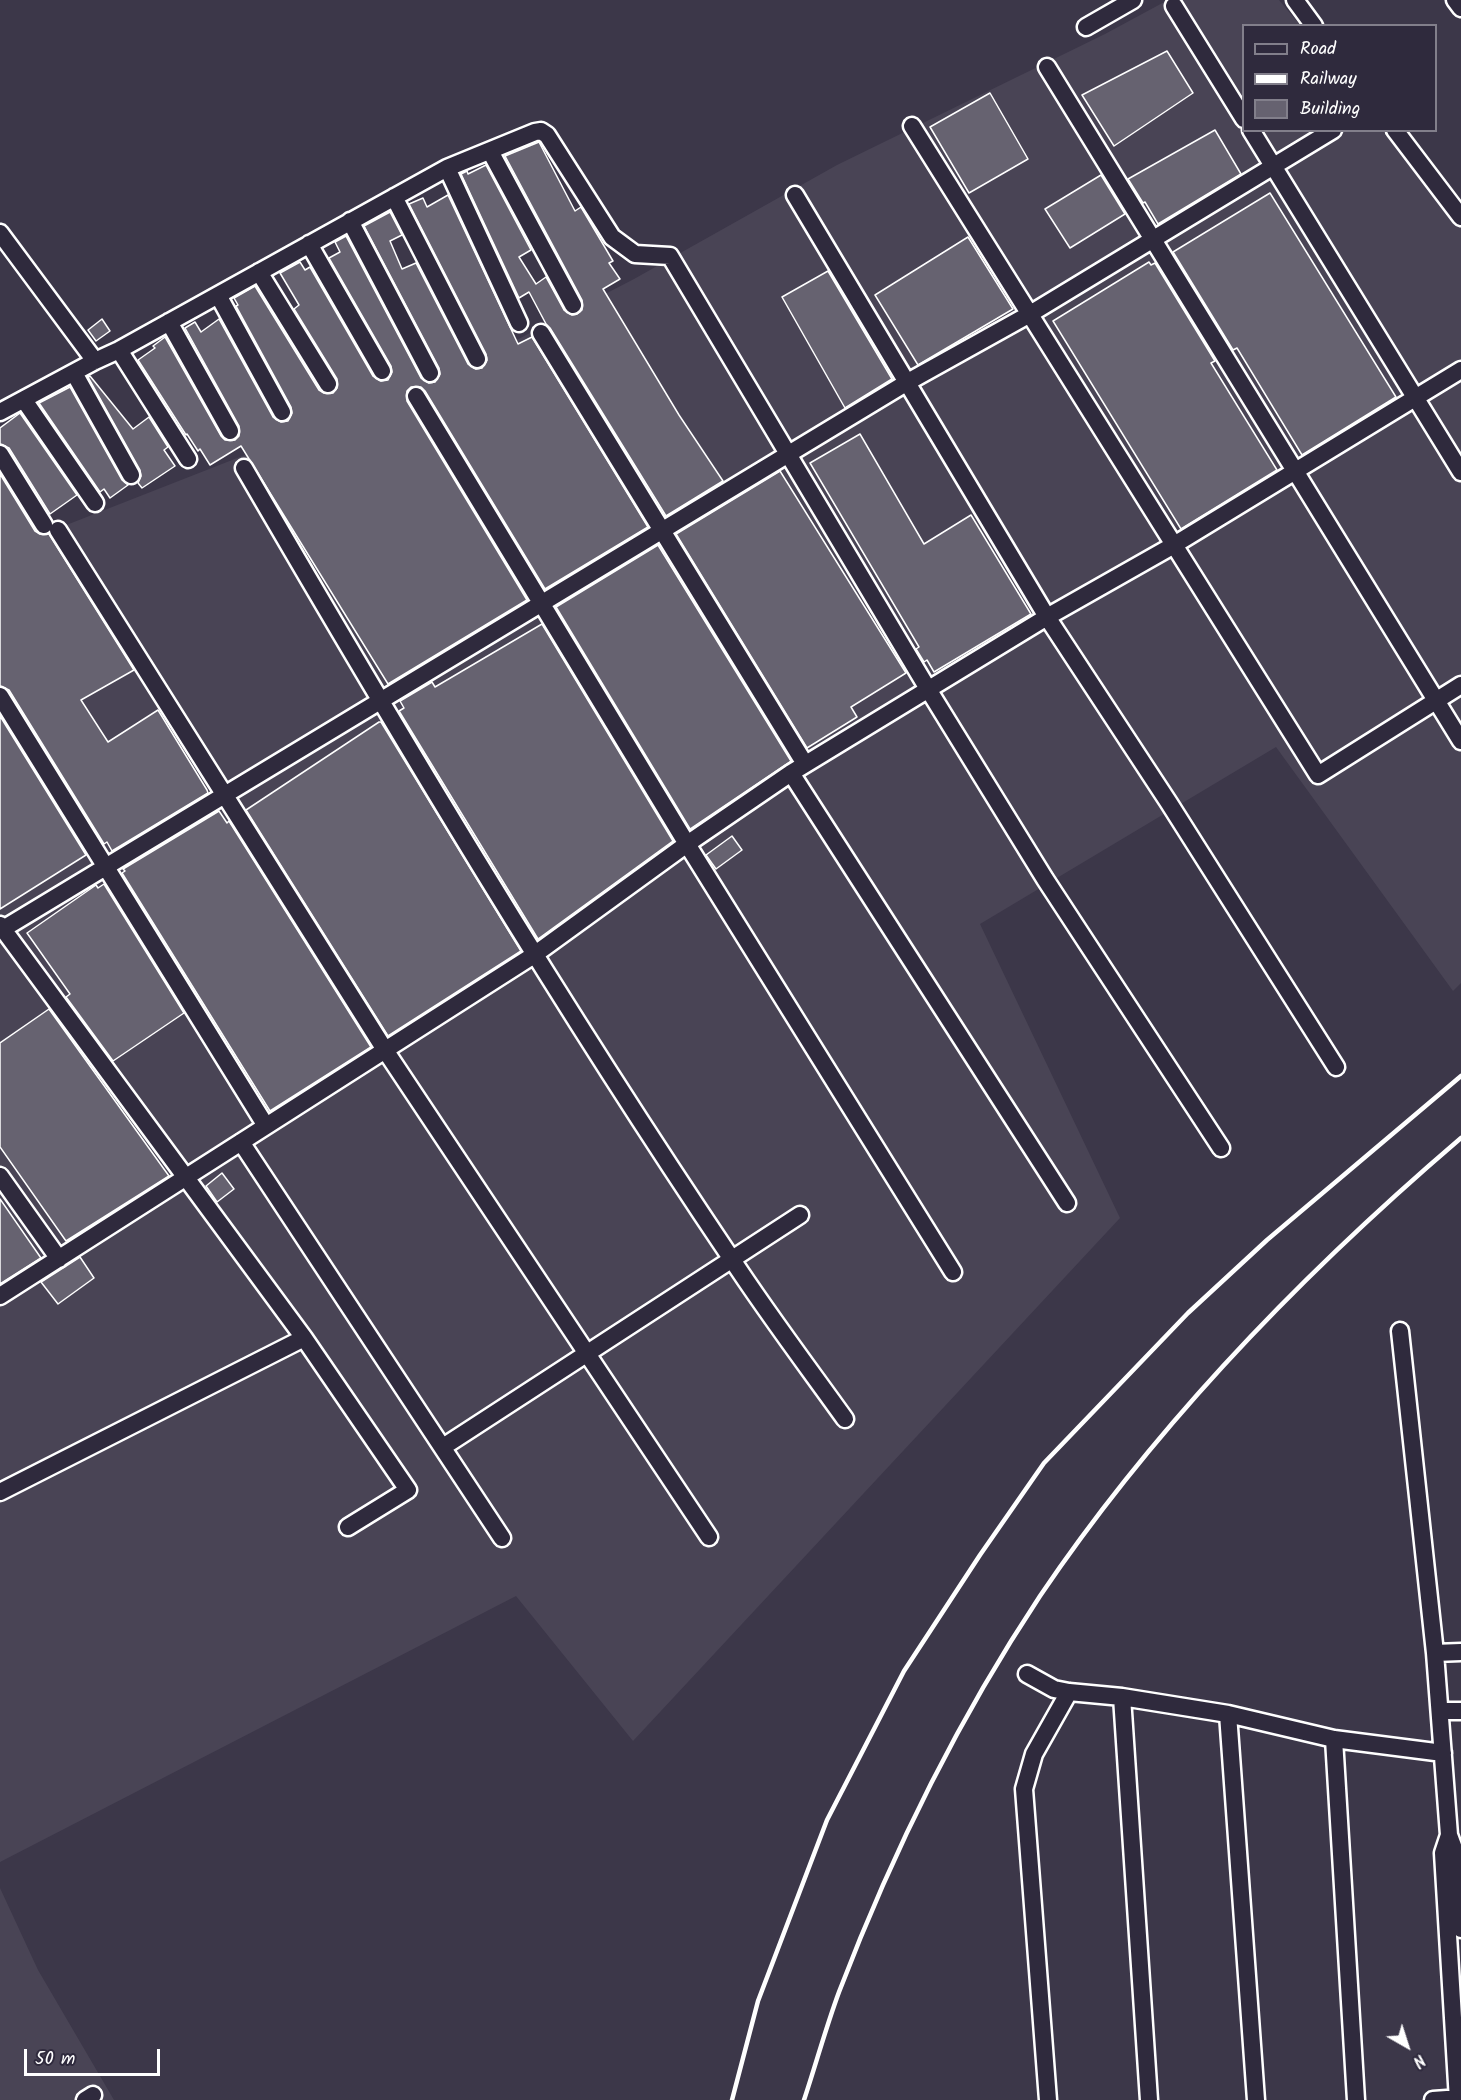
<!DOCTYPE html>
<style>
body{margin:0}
#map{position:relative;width:1461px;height:2100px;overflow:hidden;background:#3c3749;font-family:Kalam,sans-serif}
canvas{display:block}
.legend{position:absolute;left:1242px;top:24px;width:195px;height:108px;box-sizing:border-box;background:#2f2a3d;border:2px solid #827f8b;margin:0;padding:8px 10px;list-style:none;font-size:18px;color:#fff}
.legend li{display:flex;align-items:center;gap:12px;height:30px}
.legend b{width:30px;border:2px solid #827f8b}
.north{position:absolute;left:1377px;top:2016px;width:60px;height:60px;-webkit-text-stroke:4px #2f2a3d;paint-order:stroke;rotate:141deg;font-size:16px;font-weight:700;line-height:24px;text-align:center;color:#fff}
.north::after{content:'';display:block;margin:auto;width:21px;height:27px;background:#fff;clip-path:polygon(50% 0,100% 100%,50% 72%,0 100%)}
.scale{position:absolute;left:24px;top:2049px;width:136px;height:27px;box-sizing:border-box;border:3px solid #fff;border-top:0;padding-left:8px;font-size:18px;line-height:21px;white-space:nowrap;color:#fff;-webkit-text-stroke:4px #2f2a3d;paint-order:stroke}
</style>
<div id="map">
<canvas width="1461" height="2100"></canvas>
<ul class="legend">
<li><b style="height:8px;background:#2f2a3d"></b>Road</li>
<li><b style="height:8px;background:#fff"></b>Railway</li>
<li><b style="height:16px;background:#666270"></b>Building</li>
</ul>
<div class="north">N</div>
<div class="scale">50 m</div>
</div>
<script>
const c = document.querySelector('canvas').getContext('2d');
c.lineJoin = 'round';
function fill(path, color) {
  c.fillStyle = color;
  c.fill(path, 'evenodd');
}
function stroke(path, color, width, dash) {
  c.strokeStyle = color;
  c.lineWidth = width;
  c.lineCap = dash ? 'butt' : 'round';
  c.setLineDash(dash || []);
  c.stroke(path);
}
fill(new Path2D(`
 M1168 0H1279L1300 25 1244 26V130L1386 131 1461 225V983L1453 991 1276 747 980 924 1120 1218 633 1741 516 1596 0 1862V551L449 375 634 279 837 165 1105 34Z
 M0 1888 38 1970 114 2100H0Z`), '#494455');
const building = new Path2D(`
 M1167 51 1193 93 1114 146 1082 95Z
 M990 93 1028 159 969 193 930 127Z
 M1215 130 1241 174 1158 224 1145 202 1143 203 1128 179Z
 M539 142 575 211 581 207 613 261 609 263 620 279 603 289 679 415 723 481 666 516 550 328 546 324 529 292 519 298 461 174 467 171 468 174 486 165 531 250 519 257 536 284 546 277 564 310 572 315 577 314 582 310V300L505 156Z
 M1101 175 1125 214 1070 248 1045 209Z
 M1270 193 1396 397 1302 455 1237 348 1233 350 1173 252Z
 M448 195 518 344 532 337 648 527 545 589 425 391 421 387H411L407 391V401L527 600 388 684 241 446 210 465 200 449 198 451 187 434 186 435 138 360 155 348 153 346 165 337 221 436 225 440H235L239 436V426L185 328 195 322 201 332 219 319 273 417 281 422 288 421 292 413 291 407 236 306 238 305 234 298 255 286 319 390 324 393H333L337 388V379L294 309 299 305 280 273 300 262 305 270 310 267 373 376 381 381 388 380 392 372 391 366 329 258 340 252 335 242 346 236 421 378 429 383 435 382 440 374 439 368 364 226 390 212 402 235 390 241 402 269 416 263 468 364 476 369 482 368 487 360 486 354 409 204 423 198 427 207Z
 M968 237 1013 309 918 365 875 295Z
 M1149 262 1151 265 1155 263 1215 361 1211 363 1277 470 1181 529 1053 321Z
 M828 271 892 379 845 408 782 297Z
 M102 319 110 331 96 341 88 330Z
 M90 376 133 429 149 417 168 447 164 450 175 466 142 488 138 483 141 476 140 470 88 377Z
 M70 387 122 480 128 485 110 498 104 489 100 492 39 403Z
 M20 413 77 495 50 514 9 448 0 444V428Z
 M860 434 924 544 971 515 1031 614 934 672 927 660 924 662 916 649 919 647 810 463Z
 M780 471 906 673 851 707 857 717 807 748 676 534Z
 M0 474 35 531 40 534H49L134 670 81 700 108 742 158 710 207 790 208 793 112 851 107 842 104 844 9 690 0 686Z
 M658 545 791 761 690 829 556 607Z
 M542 624 673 841 538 939 399 711 404 708 400 701 432 682 435 687Z
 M0 716 86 855 0 909Z
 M379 722H381L521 951 388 1036 246 810Z
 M219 811 227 823 229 821 371 1047 270 1111 122 873 125 871 123 869Z
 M732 836 742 850 716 869 706 855Z
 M104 884 184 1013 113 1061 66 997 70 994 27 933 96 885 98 888Z
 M49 1009 169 1176 66 1241 0 1147V1043Z
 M222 1173 234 1189 217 1202 206 1186Z
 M0 1199 41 1258 0 1284Z
 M80 1257 94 1278 58 1304 41 1282Z`);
fill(building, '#666270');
stroke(building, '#fff', 1.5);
const minor = new Path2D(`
 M1295 0 1314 26
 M1455 0 1461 8
 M1174 6 1244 119
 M1086 27 1133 0
 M1047 67 1461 741
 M912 126 1318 775 1461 685
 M1251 130 1461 472
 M1395 130 1461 217
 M490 151 573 305
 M447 168 519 323
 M795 195 1047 617 1169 803 1336 1067
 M394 197 477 359
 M350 221 430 373
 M0 233 95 361
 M309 244 382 371
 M259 272 328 384
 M218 295 282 412
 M169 322 230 431
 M541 333 805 764
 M119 350 188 459
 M74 373 131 475
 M416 396 687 844 953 1272
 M24 400 95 503
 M0 412 95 361 119 350 447 168 535 132 541 131 547 135 612 237 635 254 670 256 928 689 1045 879 1221 1148
 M0 454 44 525
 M244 468C399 735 558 1001 731 1258 767 1313 807 1366 845 1419
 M58 530 385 1050 709 1537
 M0 696 266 1126
 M791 773 1067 1203
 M0 925 304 1338 408 1490 348 1527
 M3 929 906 383 1030 314 1333 130
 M241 1142 502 1538
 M0 1176 59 1259
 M0 1296 534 955 687 844 791 773 1047 617 1174 545 1461 370
 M1400 1331 1435 1653
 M443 1447 800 1215
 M0 1492 304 1338
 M1461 1652 1435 1653 1449 1835 1456 1854 1461 1929
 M1027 1674 1054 1689 1069 1692 1122 1697 1228 1714 1334 1739 1443 1753
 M1122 1697 1149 2100
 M1440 1711H1461
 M1228 1714 1256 2100
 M1334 1739 1356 2100
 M1449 1835 1443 1853 1458 2100
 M85 2100 93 2095
 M1048 2100 1024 1789 1034 1754 1069 1692
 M1433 2100 1461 2098`);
stroke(minor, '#fff', 21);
stroke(minor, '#2f2a3d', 16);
stroke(new Path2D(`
 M732 2100 758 2001 827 1820 904 1671 980 1555 1044 1463 1188 1313 1267 1240 1461 1076
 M804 2100C816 2064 826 2027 839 1992 891 1856 959 1718 1040 1596 1157 1423 1303 1273 1461 1138`), '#fff', 4.5);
</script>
